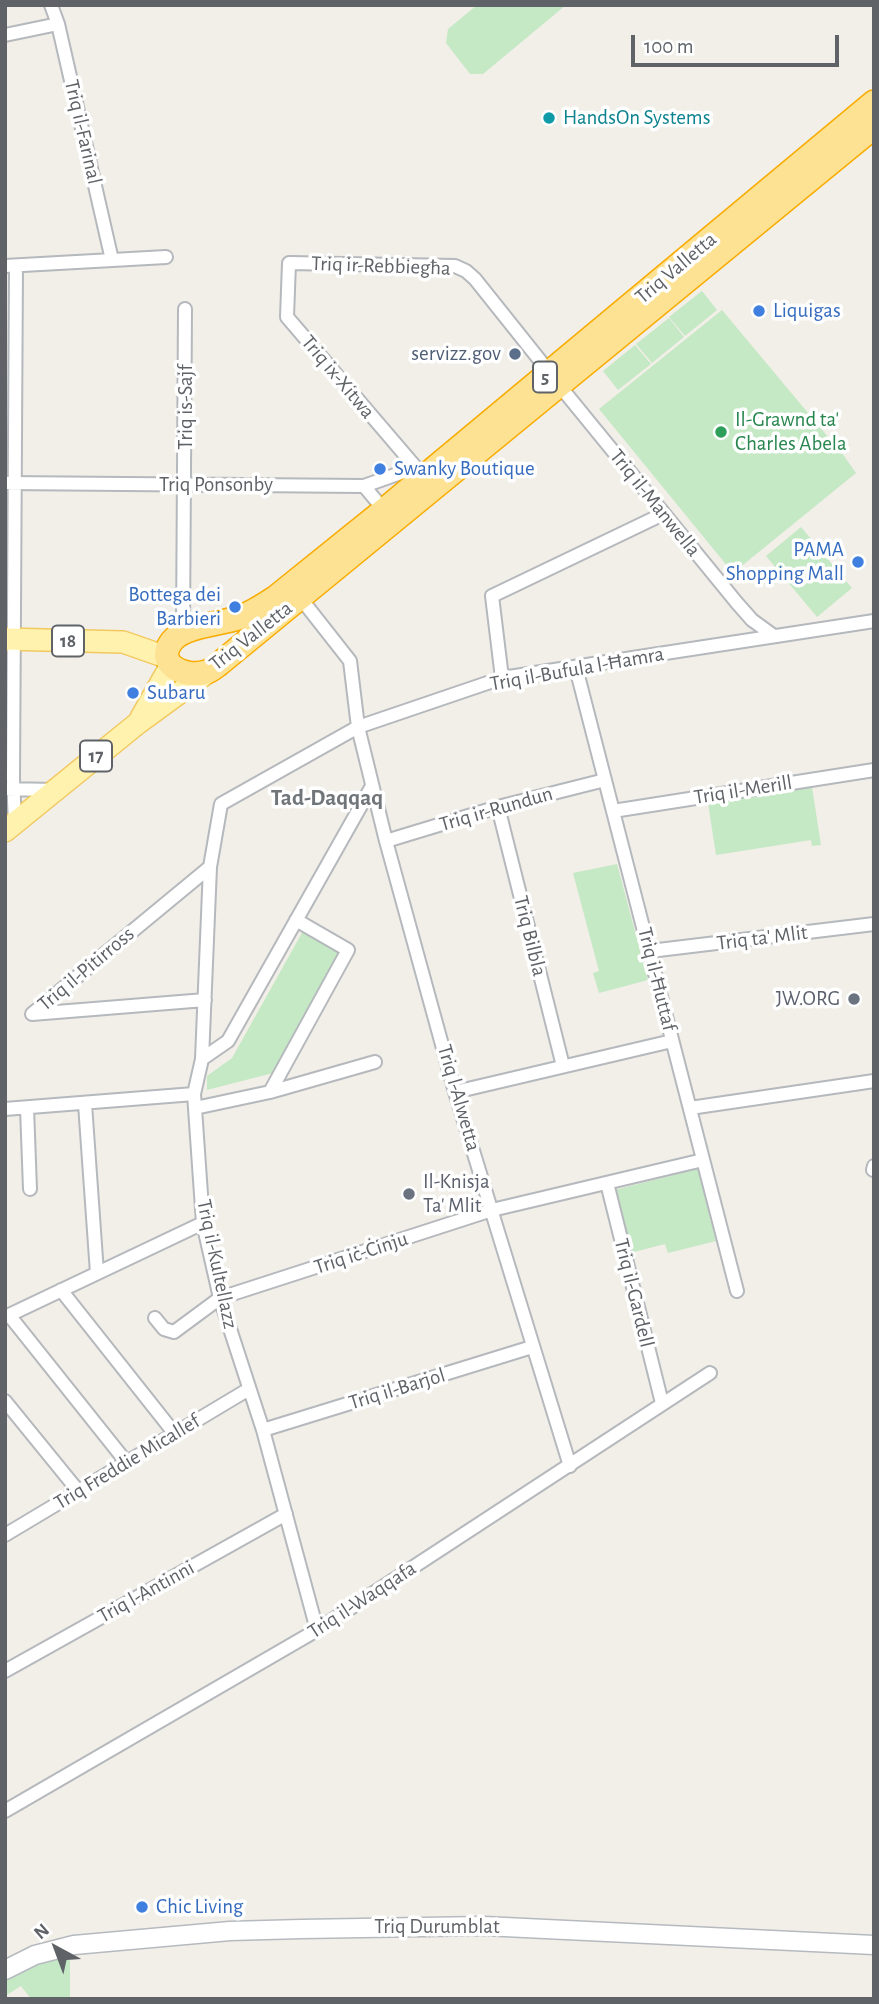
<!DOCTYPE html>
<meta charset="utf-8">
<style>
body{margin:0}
#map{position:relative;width:879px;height:2004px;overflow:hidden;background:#f1efe8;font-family:"Alegreya Sans",sans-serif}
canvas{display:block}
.frame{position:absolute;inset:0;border:7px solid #5f6368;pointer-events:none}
.north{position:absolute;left:21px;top:1913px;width:70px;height:70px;-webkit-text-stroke:5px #fff;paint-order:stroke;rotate:319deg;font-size:19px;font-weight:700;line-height:28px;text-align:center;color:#5f6368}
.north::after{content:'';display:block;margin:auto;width:24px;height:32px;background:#5f6368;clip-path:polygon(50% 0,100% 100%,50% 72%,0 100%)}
.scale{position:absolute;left:631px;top:35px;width:208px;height:32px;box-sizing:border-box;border:4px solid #5f6368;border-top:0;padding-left:9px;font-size:21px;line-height:24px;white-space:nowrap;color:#5f6368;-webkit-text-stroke:5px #fff;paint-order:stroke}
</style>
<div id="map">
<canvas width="879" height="2004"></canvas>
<div class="frame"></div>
<div class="north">N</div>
<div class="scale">100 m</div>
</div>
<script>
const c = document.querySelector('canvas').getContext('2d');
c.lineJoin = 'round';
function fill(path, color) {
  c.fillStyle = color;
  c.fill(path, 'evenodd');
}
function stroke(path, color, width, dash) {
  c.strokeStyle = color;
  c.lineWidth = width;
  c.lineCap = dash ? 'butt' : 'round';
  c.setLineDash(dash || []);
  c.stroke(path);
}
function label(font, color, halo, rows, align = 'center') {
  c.font = font + ' "Alegreya Sans",sans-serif';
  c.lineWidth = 7;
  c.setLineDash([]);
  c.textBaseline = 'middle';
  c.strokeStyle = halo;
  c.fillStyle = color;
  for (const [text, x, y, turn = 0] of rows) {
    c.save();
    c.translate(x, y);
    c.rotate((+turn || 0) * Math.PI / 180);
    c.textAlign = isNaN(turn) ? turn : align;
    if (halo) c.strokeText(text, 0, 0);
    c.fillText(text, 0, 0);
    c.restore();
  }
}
fill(new Path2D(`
 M477 5H566L483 74H470L446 43 448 29Z
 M702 291 717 310 685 336 669 317Z
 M722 310 844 456 856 473 733 573 599 409Z
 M669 318 684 337 652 363 636 344Z
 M635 345 651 364 618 390 603 371Z
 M801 527 852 588 817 617 766 556Z
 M812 787 821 845 812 846 811 840 716 855 708 803Z
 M617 864 648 980 599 993 593 973 599 971 573 873Z
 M303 931 339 952 273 1073 207 1090V1076L232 1058Z
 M698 1169 716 1241 668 1253 665 1244 630 1253 614 1190Z
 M70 1955V1999H31L21 1986 5 1996V1976L47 1959Z`), '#c5e8c5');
const street = new Path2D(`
 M51 5 58 24 112 260
 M5 35 58 24
 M5 266 166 257
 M559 385 737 603 752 620 774 636
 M424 477 287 317 289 263 455 266 466 271 475 279 550 373
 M5 483 364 486 406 471 422 476
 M364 486 384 510
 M306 605 350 661 358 727 386 841 455 1092 570 1466
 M183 631 185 309
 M576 668 737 1291
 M502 678 492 596 663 514
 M6 789 55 790
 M498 807 563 1066
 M613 811 874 770
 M15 823 13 779 16 266
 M386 841 498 807 605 780
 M650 951 874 924
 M205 1000 32 1014 210 867
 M202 1059 228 1041 372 786
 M270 1092 348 950 296 920
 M455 1092 672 1041
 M85 1104 97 1273
 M27 1108 30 1189
 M195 1108 270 1092 375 1062
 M690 1108 874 1081
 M5 1109 194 1094
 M873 1170 874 1166
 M607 1183 662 1403
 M61 1290 175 1434
 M9 1315 127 1463
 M5 1317 203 1223
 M155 1318 164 1329 174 1332 220 1298 492 1210 703 1160
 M5 1401 79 1492
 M263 1430 532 1347
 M5 1535 249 1389
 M317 1630 263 1430 220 1298 203 1223 194 1094 202 1059 210 867 221 804 358 727 502 678 874 621
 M5 1671 286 1514
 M5 1811 317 1630 710 1373`);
const secondary = new Path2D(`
 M5 1970 35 1955 74 1945 230 1931 301 1929 484 1926 874 1945`);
const primary = new Path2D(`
 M5 639 123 642 166 657
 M141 718 171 665
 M5 831 138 723 208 672`);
const highway = new Path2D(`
 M874 102 384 510 276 597C264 605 252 613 238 618 219 624 184 626 172 641 154 664 185 679 206 672 211 671 215 667 219 664L874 127`);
stroke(street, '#b5b8bc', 16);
stroke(secondary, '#b6babf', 21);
stroke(primary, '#f2c960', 24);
stroke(highway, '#f9ab00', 26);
stroke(street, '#fff', 12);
stroke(secondary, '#fff', 18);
stroke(primary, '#fff2af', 21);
stroke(highway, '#fde293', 23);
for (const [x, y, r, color] of [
 [549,118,7,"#0f9aa8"],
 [759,311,7,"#3f7fe0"],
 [515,354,7,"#5c6f8a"],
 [721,432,7,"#2e9e5b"],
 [380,469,7,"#3f7fe0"],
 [858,562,7,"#3f7fe0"],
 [235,607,7,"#3f7fe0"],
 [133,693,7,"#3f7fe0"],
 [854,999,7,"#6b7280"],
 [409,1194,7,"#6b7280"],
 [142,1907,7,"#3f7fe0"]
]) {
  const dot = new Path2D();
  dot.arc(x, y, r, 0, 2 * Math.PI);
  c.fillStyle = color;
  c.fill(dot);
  stroke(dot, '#fff', 2.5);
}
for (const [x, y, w] of [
 [545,377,24],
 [68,641,32],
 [96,756,32]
]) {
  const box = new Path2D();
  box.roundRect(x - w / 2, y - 15.5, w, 31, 5);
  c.fillStyle = '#fff';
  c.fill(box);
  stroke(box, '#5f6368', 2);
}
label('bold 19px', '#5f6368', null, [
 ["5",545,377],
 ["18",68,641],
 ["17",96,756]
]);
label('21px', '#0d838f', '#fff', [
 ["HandsOn Systems",563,118]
], 'left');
label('21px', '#5f6368', '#fff', [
 ["Triq il-Farinal",83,132,77],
 ["Triq ir-Rebbiegħa",381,266,2],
 ["Triq Valletta",676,268,-40],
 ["Triq ix-Xitwa",338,377,50],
 ["Triq is-Sajf",186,407,-90],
 ["Triq Ponsonby",216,485],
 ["Triq il-Manwella",655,503,51],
 ["Triq Valletta",251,636,-38],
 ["Triq il-Bufula l-Ħamra",577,669,-10],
 ["Triq il-Merill",743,790,-9],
 ["Triq ir-Rundun",496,809,-16],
 ["Triq Bilbla",530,936,76],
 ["Triq ta' Mlit",762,938,-7],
 ["Triq il-Pitirross",86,969,-40],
 ["Triq il-Ħuttaf",657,979,76],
 ["Triq l-Alwetta",459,1098,74],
 ["Triq iċ-Ċinju",361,1253,-18],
 ["Triq il-Kultellazz",217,1264,78],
 ["Triq il-Gardell",634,1293,76],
 ["Triq il-Barjol",397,1389,-17],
 ["Triq Freddie Micallef",127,1462,-31],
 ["Triq l-Antinni",146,1592,-29],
 ["Triq il-Waqqafa",362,1600,-33],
 ["Triq Durumblat",437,1927]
]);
label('21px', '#366cbe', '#fff', [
 ["Liquigas",773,311],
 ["Swanky Boutique",394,469],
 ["PAMA",844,550,"right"],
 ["Shopping Mall",844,574,"right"],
 ["Bottega dei",221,595,"right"],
 ["Barbieri",221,619,"right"],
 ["Subaru",147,693],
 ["Chic Living",156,1907]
], 'left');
label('21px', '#4e5e75', '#fff', [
 ["servizz.gov",501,354]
], 'right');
label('21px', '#27864d', '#fff', [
 ["Il-Grawnd ta'",735,420],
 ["Charles Abela",735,444]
], 'left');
label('21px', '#5b616d', '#fff', [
 ["JW.ORG",840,999],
 ["Il-Knisja",423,1182,"left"],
 ["Ta' Mlit",423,1206,"left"]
], 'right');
label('bold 23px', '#70757a', '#fff', [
 ["Tad-Daqqaq",327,798]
]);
</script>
